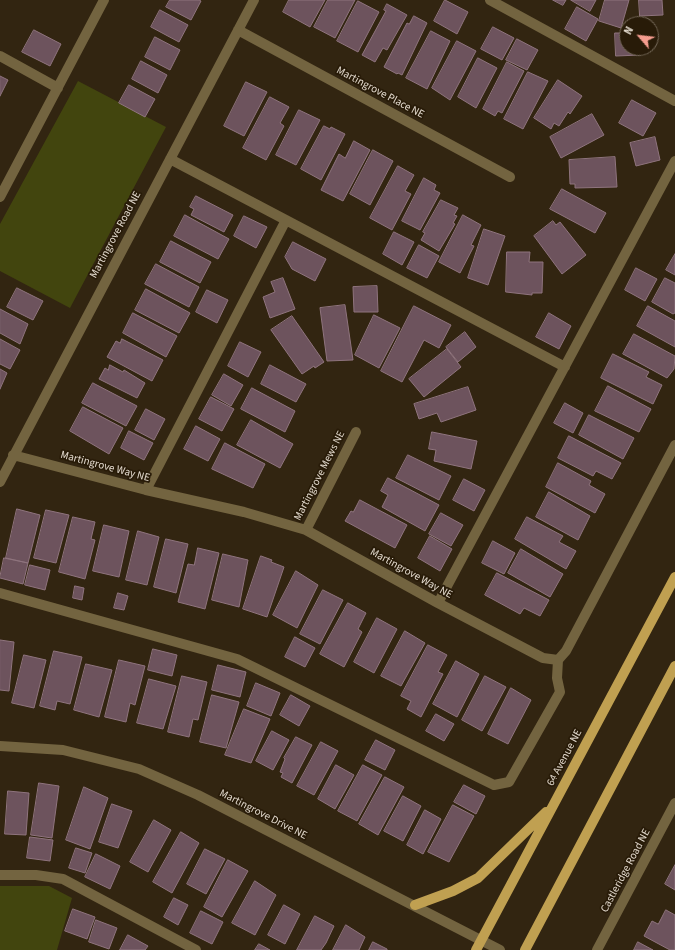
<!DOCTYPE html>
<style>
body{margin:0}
#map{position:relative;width:675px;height:950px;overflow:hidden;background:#322511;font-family:"Source Sans 3",sans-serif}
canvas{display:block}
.north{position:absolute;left:619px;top:16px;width:40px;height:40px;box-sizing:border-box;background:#281b08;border:1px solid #736757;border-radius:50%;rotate:298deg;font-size:11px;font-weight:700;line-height:16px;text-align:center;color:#e3dace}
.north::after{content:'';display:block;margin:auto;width:14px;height:18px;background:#f59d8f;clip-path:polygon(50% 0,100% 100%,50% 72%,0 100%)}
</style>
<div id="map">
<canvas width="675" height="950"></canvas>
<div class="north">N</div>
</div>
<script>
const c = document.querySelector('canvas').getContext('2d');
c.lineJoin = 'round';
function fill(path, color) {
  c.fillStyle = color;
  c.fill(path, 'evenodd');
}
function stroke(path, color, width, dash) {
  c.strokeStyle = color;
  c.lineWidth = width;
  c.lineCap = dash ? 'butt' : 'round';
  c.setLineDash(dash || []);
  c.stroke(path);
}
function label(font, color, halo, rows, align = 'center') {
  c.font = font + ' "Source Sans 3",sans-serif';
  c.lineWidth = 3.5;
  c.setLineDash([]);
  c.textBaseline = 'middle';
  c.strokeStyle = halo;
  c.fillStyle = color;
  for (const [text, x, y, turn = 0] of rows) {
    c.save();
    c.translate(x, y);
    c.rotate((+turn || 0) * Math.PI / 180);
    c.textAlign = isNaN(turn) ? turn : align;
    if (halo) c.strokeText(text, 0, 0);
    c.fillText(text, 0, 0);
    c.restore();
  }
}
fill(new Path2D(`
 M78 81 166 127 70 308 0 271V224Z
 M0 886H49L72 898 57 950H0Z`), '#42450e');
const building = new Path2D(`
 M170 0H199L201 1 191 20 166 7Z
 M289 0H325L310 27 283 12Z
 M328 0H355L335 38 314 27Z
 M445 0 468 12 457 34 434 21Z
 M553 0H566L563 5Z
 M571 0H596L590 11Z
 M605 0H629L621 28 599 21Z
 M639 0H662L663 15 640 16Z
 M358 1 379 12 358 52 337 41Z
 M387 4 407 15 387 50 383 48 375 62 362 55 386 11 384 10Z
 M577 7 598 19 586 41 565 29Z
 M160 10 188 25 179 42 151 27Z
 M414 16 427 23 402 75 398 73 397 74 384 67 407 23 409 24Z
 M493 27 514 38 502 60 481 49Z
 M34 30 61 44 50 66 22 52Z
 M431 31 450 41 427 89 406 78Z
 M615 33H627V48H640V55L616 56Z
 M155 37 180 50 170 70 145 57Z
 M517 39 538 50 527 70 506 60Z
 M457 41 476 51 450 100 432 88Z
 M478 58 497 68 476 108 458 97Z
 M141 61 167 75 158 93 132 79Z
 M507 62 524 71 502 113 498 111 495 116 483 109Z
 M528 72 548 81 523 129 504 119Z
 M0 76 8 80 0 96Z
 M558 80 582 96 570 114 568 112 559 126 554 123 551 129 534 118Z
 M246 82 267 92 244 136 224 126Z
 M129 85 155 99 145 117 119 103Z
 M270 97 289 107 280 123 284 126 266 160 243 148Z
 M632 100 656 113 643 136 619 123Z
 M299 110 320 120 296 165 276 155Z
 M592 114 604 135 561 158 550 137Z
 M324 126 330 129 331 127 345 134 321 180 301 169Z
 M655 137 660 160 636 166 630 143Z
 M354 141 370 150 343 201 321 190 339 154 345 158Z
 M373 150 393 161 370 205 350 194Z
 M615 157 617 187 575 188V184H570L569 160Z
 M398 166 414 175 405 191 411 194 392 230 370 218Z
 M424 178 436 185 434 190 440 193 420 230 402 221Z
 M562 189 606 213 595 233 550 209Z
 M196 196 233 215 224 232 191 215 194 209 190 207Z
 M441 200 458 208 454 215 457 216 453 223 455 224 439 251 421 240 425 233 423 232Z
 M185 215 229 239 218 259 174 236Z
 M463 215 481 225 471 245 474 246 460 273 439 262Z
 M244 216 267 227 256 248 234 236Z
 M553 221 556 225 560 222 586 255 562 274 534 236Z
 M484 229 505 236 488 285 468 278Z
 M394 232 414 242 402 265 383 254Z
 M171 241 211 262 200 283 160 262Z
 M293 242 326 259 315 281 292 269 285 257Z
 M419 245 439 256 427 278 407 268Z
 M507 252H530L529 262H543L542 293H532V295L506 292Z
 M675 254V275L666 270Z
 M156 264 199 287 189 307 145 284Z
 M636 268 657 279 645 301 625 290Z
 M283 278 295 309 270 318 263 297 275 292 271 282Z
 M665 278 675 283V313L673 314 652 302Z
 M377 286 378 312H354L353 287Z
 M17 288 43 301 33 320 7 307Z
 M146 289 190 313 179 333 135 310Z
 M207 290 228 300 217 323 196 312Z
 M345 305 353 360 327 361 320 308Z
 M414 306 451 325 439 348 424 340 402 382 381 371Z
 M648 306 675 321V347L637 326Z
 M0 309 28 324 20 344 0 333Z
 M133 313 177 336 166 357 123 333Z
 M549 313 571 326 559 349 536 337Z
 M374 315 400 328 379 368 355 355Z
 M292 316 324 362 315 368 314 366 302 374 271 330Z
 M465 332 476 347 458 362 446 347Z
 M634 334 675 356 674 369 667 378 623 354Z
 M0 339 20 350 10 369 0 364Z
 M122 339 163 360 152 381 107 357 116 341 120 343Z
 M240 342 261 352 248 377 228 366Z
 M447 349 461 367 424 397 409 379Z
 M613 354 649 372 646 377 662 385 653 404 601 378Z
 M110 365 123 372 124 370 145 383 137 398 99 379 105 368 108 370Z
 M270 365 306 384 296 402 261 384Z
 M0 369 7 373 0 389Z
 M224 374 243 385 231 406 212 395Z
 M93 383 137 406 126 426 82 403Z
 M608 386 651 409 639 432 595 411Z
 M468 387 476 410 441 422 437 413 419 419 414 404Z
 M252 388 295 411 285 432 241 409Z
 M211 397 234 409 222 431 199 419Z
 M565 403 583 413 573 433 554 423Z
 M83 407 123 428 109 454 70 431Z
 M146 409 165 419 154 440 135 430Z
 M589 415 634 438 623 459 579 435Z
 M251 420 293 444 280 468 237 445Z
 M196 426 220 439 208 461 184 449Z
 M129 431 153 443 144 460 121 448Z
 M432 432 477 441 471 469 434 461 436 450 429 449Z
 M569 436 621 463 612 479 596 471 593 476 558 458Z
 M225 443 265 464 253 488 212 469Z
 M408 455 451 476 439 500 396 478Z
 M558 463 591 481 589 485 605 494 595 513 546 487Z
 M388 478 439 505 425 531 382 507 388 495 381 491Z
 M464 479 485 490 474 511 453 500Z
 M549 492 590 516 578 540 536 517Z
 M360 500 407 525 395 548 345 521 351 511 353 512Z
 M17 509 40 515 28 563 6 558Z
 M46 510 69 515 56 563 34 558Z
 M441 513 463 525 451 546 429 534Z
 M73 517 95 522 91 539 95 540 85 579 59 572Z
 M527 517 563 536 559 542 576 551 566 569 515 539Z
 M104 525 129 531 119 577 93 571Z
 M138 531 159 537 147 585 126 580Z
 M430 536 452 549 440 571 418 558Z
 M166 539 188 544 176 593 154 587Z
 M493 541 515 553 504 574 482 563Z
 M198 548 219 553 205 609 178 602 188 564 194 565Z
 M521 549 563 574 550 597 508 573Z
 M223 554 248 560 239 607 212 600Z
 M261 556 272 560 271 562 284 567 267 617 243 609Z
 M4 558 28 563 23 584 0 578Z
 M30 565 50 570 45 590 25 585Z
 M296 571 318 585 297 628 273 615Z
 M497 573 549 600 540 616 524 608 520 614 485 595Z
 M75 586 84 588 82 600 73 598Z
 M323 590 343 600 320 644 300 634Z
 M118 593 128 596 124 610 114 608Z
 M348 603 366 613 358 629 362 632 344 667 320 654Z
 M377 618 397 629 374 673 354 662Z
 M405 631 425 643 401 686 381 676Z
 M295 637 315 648 305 667 285 657Z
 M0 640 14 642 9 691 0 690Z
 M428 645 447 655 438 672 443 674 421 717 407 709 411 701 401 696Z
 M153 649 177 655 172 676 148 670Z
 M54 651 82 657 70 704 57 701 55 710 40 706Z
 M24 655 46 660 34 708 12 703Z
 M119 660 145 666 135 705 130 703 126 722 105 717Z
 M456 661 479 674 457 717 433 704Z
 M86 664 112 670 99 717 74 710Z
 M218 665 246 672 240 697 212 690Z
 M182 676 207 682 198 720 193 719 189 737 168 732Z
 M485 676 506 687 482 731 462 720Z
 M149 679 176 686 163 729 137 723Z
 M256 683 280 693 271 716 247 706Z
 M511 688 531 700 508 744 488 734Z
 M212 695 239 702 226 748 200 742Z
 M291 695 310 706 299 726 280 715Z
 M244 709 270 719 251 763 225 755Z
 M436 714 454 724 444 741 426 731Z
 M272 731 289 740 273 770 256 761Z
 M296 737 312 745 292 783 281 777 283 773 280 772 285 759 284 758Z
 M376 740 395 750 385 770 365 760Z
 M321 742 338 751 314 795 297 786Z
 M336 765 354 775 335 809 318 799Z
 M363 765 382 775 357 821 338 811Z
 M385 777 404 787 378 835 359 824Z
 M39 783 59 786 52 838 31 835Z
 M464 785 485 796 476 814 454 802Z
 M84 787 108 798 90 849 66 840Z
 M8 791 29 793 26 835 5 834Z
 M403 796 421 806 403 841 384 831Z
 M112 804 132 811 118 848 99 842Z
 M453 805 474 816 449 862 428 852Z
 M425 810 441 819 423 854 407 845Z
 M154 820 171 830 148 872 130 862Z
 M181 832 199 843 172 893 153 882Z
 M30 837 53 840 50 861 27 858Z
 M76 848 92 853 85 873 69 868Z
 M205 849 225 859 206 894 187 884Z
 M96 854 120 866 110 889 85 877Z
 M228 860 248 871 222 917 204 907Z
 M675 865V890L665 884Z
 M255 881 276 895 255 935 232 923Z
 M174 898 188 905 178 925 164 917Z
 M284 905 300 914 285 944 268 935Z
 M73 909 95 917 87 939 65 931Z
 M666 910 675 915V950H670L644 936 652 921 658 924Z
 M201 911 223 922 212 944 190 933Z
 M315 916 334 926 326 943 321 950H297Z
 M96 920 117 928 109 949 89 942Z
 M346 925 365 937 359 950H333Z
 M128 935 148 946 145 950H120Z
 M373 942 387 949V950H369Z
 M638 942 653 950H634Z
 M259 944 270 950H255Z`);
fill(building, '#6d535d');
stroke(building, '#8f747e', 1);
stroke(new Path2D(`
 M490 0 675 101
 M238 30 510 177
 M0 56 58 88
 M170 159 565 367
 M0 197 104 0
 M13 455 146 490 244 512 306 530 438 603 543 658 558 660 566 651 675 445
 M0 482 254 0
 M146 490 286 220
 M306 530 356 432
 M0 593 237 659 494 785 509 782 560 692 557 678 558 660
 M438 603 675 161
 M0 746 63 750 139 769 198 795 500 950
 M0 875H36L63 879 196 950
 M597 950 675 803`), '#736440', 10);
stroke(new Path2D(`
 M415 905 453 891 478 878 546 812
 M476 950 675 577
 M525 950 675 666`), '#c0a051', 10);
label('11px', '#e3dace', '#281b08', [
 ["Martingrove Place NE",380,93,28],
 ["Martingrove Road NE",116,235,-62],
 ["Martingrove Way NE",105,467,15],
 ["Martingrove Mews NE",320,476,-63],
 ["Martingrove Way NE",411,574,29],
 ["64 Avenue NE",565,758,-62],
 ["Martingrove Drive NE",263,815,27],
 ["Castleridge Road NE",626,871,-62]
]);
</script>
